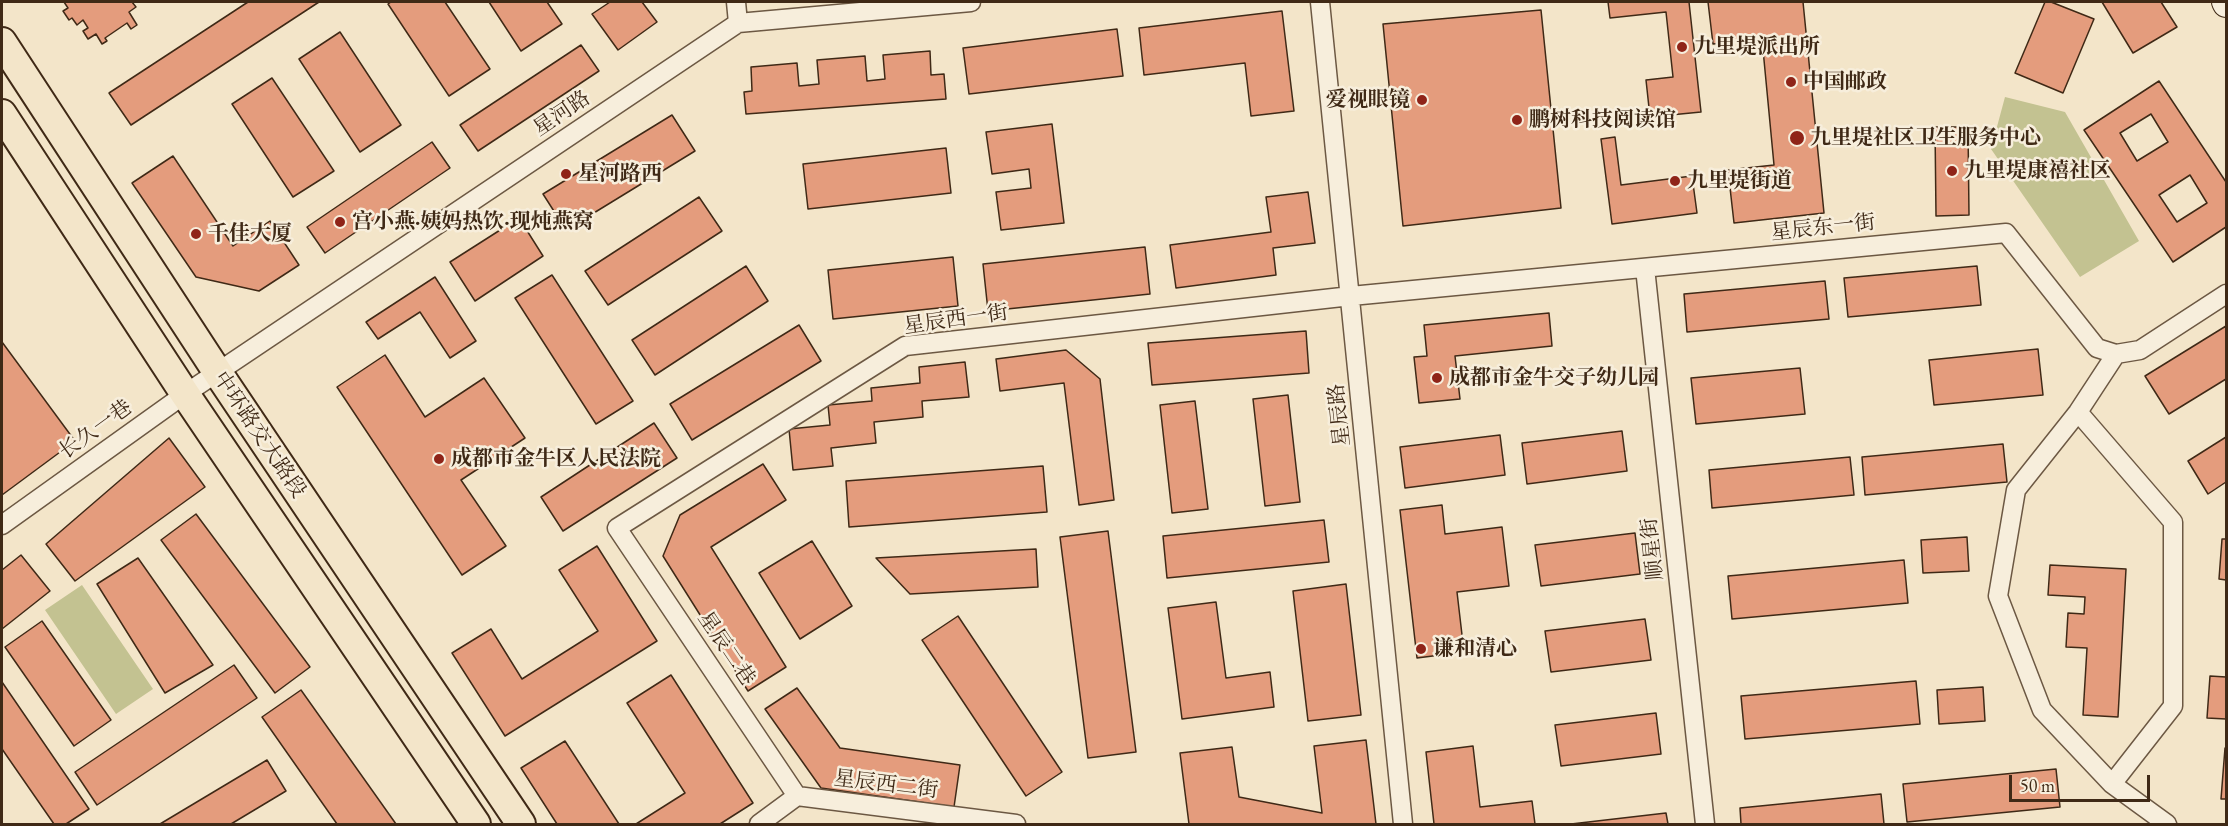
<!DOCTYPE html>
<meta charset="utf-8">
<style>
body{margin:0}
#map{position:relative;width:2228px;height:826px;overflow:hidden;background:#f3e5c9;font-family:"EB Garamond",serif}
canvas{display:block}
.frame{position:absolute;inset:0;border:3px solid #3f2916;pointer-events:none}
.scale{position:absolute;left:2009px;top:775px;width:141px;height:27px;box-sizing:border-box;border:3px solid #3f2916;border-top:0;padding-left:8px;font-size:18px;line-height:21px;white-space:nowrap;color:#3f2916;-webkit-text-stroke:4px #f7eedc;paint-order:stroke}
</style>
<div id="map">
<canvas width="2228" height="826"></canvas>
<div class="frame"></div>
<div class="scale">50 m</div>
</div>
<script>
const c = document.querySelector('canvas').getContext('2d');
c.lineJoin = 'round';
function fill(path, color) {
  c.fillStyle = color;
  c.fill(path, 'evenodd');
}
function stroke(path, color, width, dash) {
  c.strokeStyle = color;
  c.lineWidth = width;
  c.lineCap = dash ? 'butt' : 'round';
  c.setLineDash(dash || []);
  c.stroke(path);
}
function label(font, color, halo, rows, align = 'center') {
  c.font = font + ' "EB Garamond","Noto Serif SC",serif';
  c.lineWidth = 5;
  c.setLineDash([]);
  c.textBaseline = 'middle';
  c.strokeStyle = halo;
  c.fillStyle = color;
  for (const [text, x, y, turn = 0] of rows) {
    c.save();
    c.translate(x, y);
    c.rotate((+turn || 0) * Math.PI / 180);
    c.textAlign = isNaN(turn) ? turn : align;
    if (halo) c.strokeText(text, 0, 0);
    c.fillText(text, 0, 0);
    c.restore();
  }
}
fill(new Path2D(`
 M2005 97 2065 112 2139 241 2080 277 1991 149Z
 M82 585 153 689 116 714 45 610Z`), '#c3c291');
const building = new Path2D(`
 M64 2H132L136 7 129 12 137 25 131 29 127 23 105 38 107 41 102 44 96 34 88 39 83 31 88 28 83 20 77 25 72 18 69 20 63 11 68 8Z
 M248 2H319L131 125 109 93Z
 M391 2H445L490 69 449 96 388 4Z
 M489 2H547L562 24 521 51Z
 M610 2H642L657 22 618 50 592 14Z
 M1608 2H1689L1701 112 1650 117 1646 80 1673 77 1666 12 1610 18Z
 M1708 2H1803L1824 213 1734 223 1728 170 1774 165 1762 39 1713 44Z
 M2045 2H2051L2094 19 2063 93 2015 73Z
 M2102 2H2161L2177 27 2133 53Z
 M1541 10 1561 208 1403 226 1383 24Z
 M1282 11 1294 111 1251 116 1245 63 1144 75 1139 28Z
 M1117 29 1123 76 969 94 963 48Z
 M340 32 401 125 360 152 299 59Z
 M581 45 599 71 478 151 460 125Z
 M930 51 931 75 944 74 946 99 746 114 744 92 752 91 751 67 797 63 799 86 819 84 817 60 865 56 867 81 885 79 883 55Z
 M272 78 334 171 293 197 232 104Z
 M2159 81 2226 182V227L2173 262 2084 130ZM2151 114 2168 142 2137 161 2120 133ZM2190 175 2207 203 2177 222 2159 195Z
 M672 115 695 151 566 230 543 194Z
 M1052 124 1064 223 1001 230 996 192 1031 188 1029 169 992 174 986 132Z
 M1935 127H1968L1969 215 1936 216Z
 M1615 137 1621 185 1692 176 1697 213 1612 224 1601 139Z
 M432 142 450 168 325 253 307 227Z
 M946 148 951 193 808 209 803 164Z
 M173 156 233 246 270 221 299 265 259 291 196 277 132 183Z
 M1308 192 1315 243 1273 248 1276 275 1176 288 1170 245 1271 232 1266 197Z
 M699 197 722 231 608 305 585 271Z
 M519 218 543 256 475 301 450 262Z
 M1145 247 1150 294 988 311 983 264Z
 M953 257 958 306 833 319 828 270Z
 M746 266 768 301 655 375 632 340Z
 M1977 266 1981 305 1848 317 1844 278Z
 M552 275 633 401 596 424 515 298Z
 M435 277 476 341 450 358 420 312 378 339 366 322Z
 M1825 281 1829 319 1687 332 1684 294Z
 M1549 313 1552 346 1455 356 1460 399 1419 403 1414 357 1427 356 1424 325Z
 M799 325 821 361 692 440 670 404Z
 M2226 326V379L2169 414 2145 376Z
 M1306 331 1309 373 1152 385 1148 343Z
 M2 342 75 441 2 495Z
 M2038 349 2043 395 1934 405 1929 360Z
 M1066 350 1100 379 1114 500 1079 505 1064 383 1000 391 996 359Z
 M385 355 425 417 484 378 525 438 461 480 506 546 462 575 337 387Z
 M965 362 969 397 922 401 923 417 874 422 876 443 831 448 833 466 793 470 789 429 830 425 828 405 872 401 871 388 920 383 919 367Z
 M1800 368 1805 414 1696 424 1691 378Z
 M1288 395 1300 502 1265 506 1253 399Z
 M1195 401 1208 509 1172 513 1160 405Z
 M654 423 677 458 563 531 541 497Z
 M1622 431 1627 471 1527 484 1522 443Z
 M1500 435 1505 475 1405 488 1400 447Z
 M2226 437V482L2208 494 2188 461Z
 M169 438 205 487 75 581 46 544Z
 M2003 444 2007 482 1865 495 1862 457Z
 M1850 457 1854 495 1712 508 1709 470Z
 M763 464 786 500 711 547 786 667 748 691 663 556 680 515Z
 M1043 466 1047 512 849 527 846 481Z
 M1442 505 1445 534 1502 527 1509 586 1457 592 1464 652 1417 658 1400 510Z
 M196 514 310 667 275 693 161 540Z
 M1324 520 1329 562 1167 578 1163 536Z
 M1108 531 1136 752 1088 758 1060 537Z
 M1635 533 1640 574 1541 586 1535 545Z
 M1967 537 1969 571 1923 573 1921 540Z
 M2222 539H2226V580L2219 579Z
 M812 541 852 606 800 639 759 573Z
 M597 546 657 641 505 736 452 653 491 629 522 679 598 631 559 570Z
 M1036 549 1038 587 910 594 876 558Z
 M21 555 50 591 2 629V570Z
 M138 558 213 665 165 693 97 584Z
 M1904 560 1908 603 1732 619 1728 576Z
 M2050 565 2126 569 2118 717 2083 715 2087 648 2066 647 2068 613 2084 614 2085 597 2048 595Z
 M1346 584 1361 715 1308 721 1293 591Z
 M1216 602 1226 678 1270 672 1274 707 1182 719 1168 608Z
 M958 616 1062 772 1026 796 922 640Z
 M1645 619 1651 660 1551 672 1545 631Z
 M42 621 111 720 74 746 5 647Z
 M234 665 257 698 97 805 75 772Z
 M671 675 753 803 720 824H636L685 793 627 703Z
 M2210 676 2226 677V719L2207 718Z
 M1916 681 1920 724 1745 739 1741 696Z
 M2 682 89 809 66 824H54L2 749Z
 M1983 687 1985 721 1939 724 1937 690Z
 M797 688 840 748 960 765 954 807 821 788 765 709Z
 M301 690 396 824H337L262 717Z
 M1656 713 1661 754 1561 766 1555 725Z
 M1366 740 1376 824H1189L1180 753 1232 747 1239 797 1322 813 1314 746Z
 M565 741 619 824H557L521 768Z
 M1473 746 1480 807 1532 801 1535 824H1434L1426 752Z
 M2225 748H2226V799H2221Z
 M267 760 286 791 231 824H160Z
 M2056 769 2060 807 1907 822 1903 784Z
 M1881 794 1884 824H1741L1740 808Z
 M1666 813 1668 824H1571Z`);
fill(building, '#e49c7d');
stroke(building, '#3f2916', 1.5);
const street = new Path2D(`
 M736 2 738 23
 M1320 2 1403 824
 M1645 268 1705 824
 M2116 354 2078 412 2016 490 1998 596 2042 710 2112 784 2167 824
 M2078 412 2173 522V706L2112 784
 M2 525 185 394 738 23 971 2
 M797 796 617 528 905 346 1351 296 2006 233 2097 348 2116 354 2140 350 2226 294
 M759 824 797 796 1016 824`);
const secondary = new Path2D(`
 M2225 2 2226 4`);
const primary = new Path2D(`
 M2 42 218 373 521 824
 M2 114 185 394 476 824`);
stroke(street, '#6c5843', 21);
stroke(secondary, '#3f2916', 28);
stroke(primary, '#3f2916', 32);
stroke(street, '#f7eedc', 18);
stroke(secondary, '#f7eedc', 26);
stroke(primary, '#f3e5c9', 28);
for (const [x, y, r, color] of [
 [1682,47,6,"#8f2418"],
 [1791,82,6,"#8f2418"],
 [1422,100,6,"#8f2418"],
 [1517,120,6,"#8f2418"],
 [1797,138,8,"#8f2418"],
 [1952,171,6,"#8f2418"],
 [566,174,6,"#8f2418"],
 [1675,181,6,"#8f2418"],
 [340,222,6,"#8f2418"],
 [196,234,6,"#8f2418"],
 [1437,378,6,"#8f2418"],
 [439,459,6,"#8f2418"],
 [1421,649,6,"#8f2418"]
]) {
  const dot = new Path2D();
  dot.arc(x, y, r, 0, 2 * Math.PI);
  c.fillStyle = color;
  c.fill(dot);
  stroke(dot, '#f7eedc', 2);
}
label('bold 21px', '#3f2916', '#f7eedc', [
 ["九里堤派出所",1694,47],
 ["中国邮政",1803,82],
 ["爱视眼镜",1410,100,"right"],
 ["鹏树科技阅读馆",1529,120],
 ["九里堤社区卫生服务中心",1810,138],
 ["九里堤康禧社区",1964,171],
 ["星河路西",578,174],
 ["九里堤街道",1687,181],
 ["宫小燕·姨妈热饮·现炖燕窝",352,222],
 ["千佳大厦",208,234],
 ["成都市金牛交子幼儿园",1449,378],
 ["成都市金牛区人民法院",451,459],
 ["谦和清心",1433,649]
], 'left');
label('21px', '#3f2916', '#f7eedc', [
 ["星河路",562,114,-34],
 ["星辰东一街",1823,228,-6],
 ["星辰西一街",956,320,-8],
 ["星辰路",1340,415,-96],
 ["长久一巷",96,430,-36],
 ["中环路交大路段",259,435,56],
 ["顺星街",1653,549,-96],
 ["星辰二巷",726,649,56],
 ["星辰西二街",886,785,7]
]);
</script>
